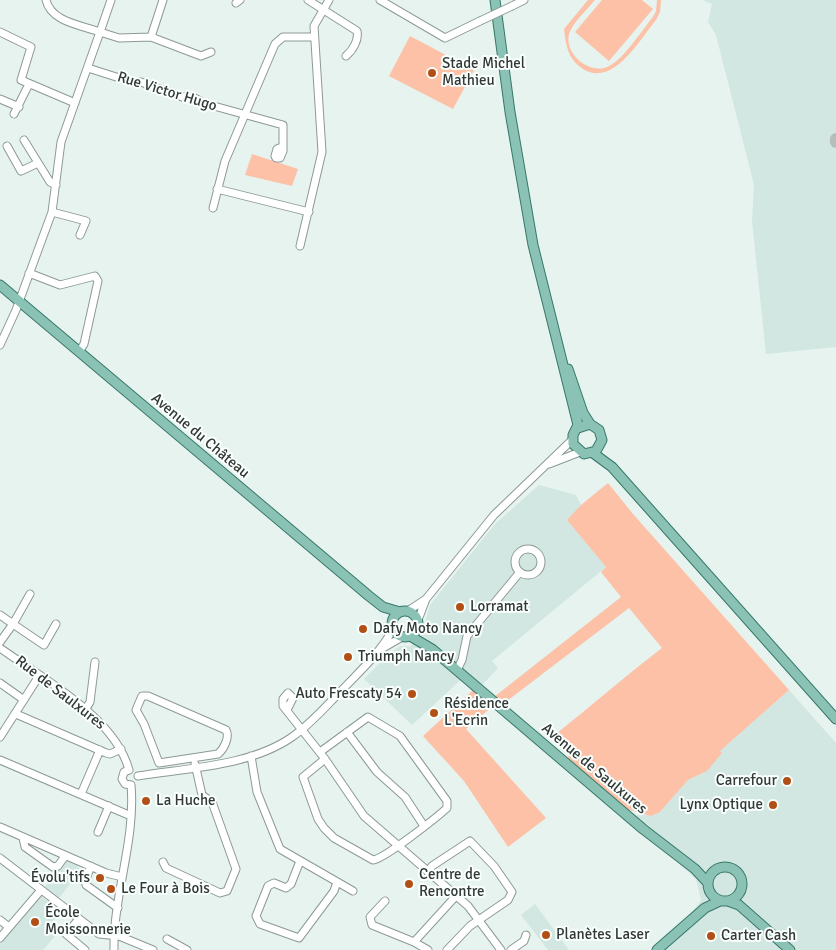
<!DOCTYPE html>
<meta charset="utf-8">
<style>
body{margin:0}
canvas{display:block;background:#e6f3ef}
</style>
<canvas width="836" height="950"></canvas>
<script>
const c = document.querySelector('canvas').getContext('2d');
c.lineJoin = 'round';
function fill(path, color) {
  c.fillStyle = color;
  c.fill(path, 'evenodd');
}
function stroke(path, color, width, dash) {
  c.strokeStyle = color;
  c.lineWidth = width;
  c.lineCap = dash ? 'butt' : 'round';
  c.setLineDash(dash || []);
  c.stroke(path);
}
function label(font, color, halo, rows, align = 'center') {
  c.font = font + ' Signika,sans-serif';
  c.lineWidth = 4;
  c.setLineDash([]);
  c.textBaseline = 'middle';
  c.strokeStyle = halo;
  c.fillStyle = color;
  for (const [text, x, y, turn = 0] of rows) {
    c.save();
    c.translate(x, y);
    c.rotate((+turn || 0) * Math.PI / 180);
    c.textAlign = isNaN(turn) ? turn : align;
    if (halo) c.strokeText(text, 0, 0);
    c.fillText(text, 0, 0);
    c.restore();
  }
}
fill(new Path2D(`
 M703 0H836V347L766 354 752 221 754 185 716 35 708 22 712 4Z
 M539 485 576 495 581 505 568 520 606 567 492 661 498 668 482 685 467 674 412 725 364 679 389 654 400 646H411L427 629 426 619 430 605 495 524Z
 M789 690 836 743V950H651L693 911 701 900 696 879 631 821 639 813 651 816 660 812 688 780 705 772 722 753 720 751Z
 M68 859 79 864 77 867 81 870 59 898 54 894 53 896 43 889Z
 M40 895 61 912 53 921 55 923 50 930 56 935 43 950H0V942Z
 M535 904 569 950H548L521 915Z`), '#d2e7e1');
fill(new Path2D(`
 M588 0H595C587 10 573 22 569 34 564 55 591 76 609 66 624 59 642 30 653 17L656 11 657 0H661L660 12 656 20C640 39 613 88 583 69 568 59 566 46 564 29Z
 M602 0H642L653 9 609 61 575 32Z
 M410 36 474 70 453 109 389 76Z
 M252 154 298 169 292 186 245 175Z
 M608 483 633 514 789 690 720 751 722 753 707 771 688 780 660 812 651 816 626 809 566 759 571 754 552 737C589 708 624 677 662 648L629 608 503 704 494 697 621 597 601 572 606 567 567 520 581 505Z
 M473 690 493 706 466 729 546 818 508 847 464 781 423 736Z`), '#fcc1a7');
stroke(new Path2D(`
 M836 139V142`), '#b4bebb', 12);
const minor = new Path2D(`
 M111 0 100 32 119 38 151 37 163 0
 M308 0 357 31C359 40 353 50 346 56
 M380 0 445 38 480 21
 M236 3 240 0
 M512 6 524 0
 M0 32 31 47 21 80 75 103
 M151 37 201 56 211 52
 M88 68 135 83 141 82 182 97C191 96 197 98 203 103L283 125V151L280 158H276L275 156 277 149 282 147
 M0 99 19 107
 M14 114 29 84
 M24 140 50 182 56 185
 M7 146 21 171 38 163
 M217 189 309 212
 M213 208 225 161 275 44 283 37H313
 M52 212 86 221 80 235
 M300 246 322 152 314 26 329 0
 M29 273 60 285 95 276 98 281 84 344 79 352
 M0 345 16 310 52 212 61 142 100 32C81 25 51 22 46 0
 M549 464 580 452
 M515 562a13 13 0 1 1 26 0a13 13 0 1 1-26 0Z
 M408 611 426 599 494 515 573 439
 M0 615 13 624 30 594
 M418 620 426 599
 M0 642 13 624 44 645 56 624
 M0 648C43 679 115 717 129 770
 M383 648 402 637
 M457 670 462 660 467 636 520 572
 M0 683 24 700
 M142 696H148L226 730C230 737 224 749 218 754L159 763 144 724 136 710Z
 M85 710 90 702 95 662
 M287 710 293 698 288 693 283 699V706L325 759 364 816 468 906 501 950
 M16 714 106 753 110 754 121 749
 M347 732 377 772 405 797 424 826
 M0 737 39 676
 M320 752 368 717 400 736 447 801V808C436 818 384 859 373 860L334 838 324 828 318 819 303 777 325 759
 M251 756 257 792 280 849 353 891
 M0 760 131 816
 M129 770 124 772 122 779 125 784 131 785
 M138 776C187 768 251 766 292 737 311 724 326 706 342 690 361 670 380 653 393 629
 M81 794 100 750
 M0 827 106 873 122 877
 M98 832 109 806
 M23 838 25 847 53 867 58 866 65 856
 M0 858 99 934 119 936 153 950
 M300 861 291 884 286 888 274 883 268 886 256 916 260 924 299 938 334 891 337 882
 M163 862 166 868 220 893 227 891 236 869 212 802 202 795 195 764
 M91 866 85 881 86 885 118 908
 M428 872 432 866 470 841 494 866 512 892 508 900 470 926 447 950
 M385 901 370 917 372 925 414 942 428 950
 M79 919 66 934 85 950
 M0 920 9 927
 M0 938 41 890
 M167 939 187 950
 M414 942 456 896
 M114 950C113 895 136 840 131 785
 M511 950 524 941 526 935`);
const major = new Path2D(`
 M495 0 510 112 533 245 578 425 573 435V444L584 454 596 451 602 440 599 430 590 424 578 428
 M0 285 369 596 383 607 400 612
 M568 369 583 413 590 424
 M593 453 612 467 836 719
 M392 624a13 13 0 1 1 26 0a13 13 0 1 1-26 0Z
 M410 636 432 649 643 829 695 869 708 883
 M708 884a17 17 0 1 1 34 0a17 17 0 1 1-34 0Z
 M728 901 739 905 790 950
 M657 950 705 908 720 901`);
stroke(minor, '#8d9995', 9);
stroke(major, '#397869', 11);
stroke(minor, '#fff', 7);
stroke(major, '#8ac2b5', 9);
const minorBridge = new Path2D(`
 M480 21 512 6`);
stroke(minorBridge, '#8d9995', 9, []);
stroke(minorBridge, '#fff', 7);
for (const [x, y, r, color] of [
 [432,73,5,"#b24f17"],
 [460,607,5,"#b24f17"],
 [363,629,5,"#b24f17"],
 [348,657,5,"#b24f17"],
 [412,694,5,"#b24f17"],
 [434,713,5,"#b24f17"],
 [787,781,5,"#b24f17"],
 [146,801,5,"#b24f17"],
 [773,805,5,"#b24f17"],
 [100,878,5,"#b24f17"],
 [409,884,5,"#b24f17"],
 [111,889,5,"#b24f17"],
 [35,922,5,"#b24f17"],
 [546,935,5,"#b24f17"],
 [711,936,5,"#b24f17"]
]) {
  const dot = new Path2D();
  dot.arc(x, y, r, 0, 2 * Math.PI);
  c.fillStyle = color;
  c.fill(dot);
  stroke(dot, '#f9fffd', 2);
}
label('15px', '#333836', '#f9fffd', [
 ["Stade Michel",442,64],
 ["Mathieu",442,81],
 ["Lorramat",470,607],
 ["Dafy Moto Nancy",373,629],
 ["Triumph Nancy",358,657],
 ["Auto Frescaty 54",402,694,"right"],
 ["Résidence",444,704],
 ["L'Ecrin",444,721],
 ["Carrefour",777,781,"right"],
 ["La Huche",156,801],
 ["Lynx Optique",763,805,"right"],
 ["Centre de",419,875],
 ["Rencontre",419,892],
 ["Évolu'tifs",90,878,"right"],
 ["Le Four à Bois",121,889],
 ["École",45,913],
 ["Moissonnerie",45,930],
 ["Planètes Laser",556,935],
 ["Carter Cash",721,936]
], 'left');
label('15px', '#333836', '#f9fffd', [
 ["Rue Victor Hugo",167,92,17],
 ["Avenue du Château",200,436,40],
 ["Rue de Saulxures",60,693,38],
 ["Avenue de Saulxures",594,769,40]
]);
</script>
